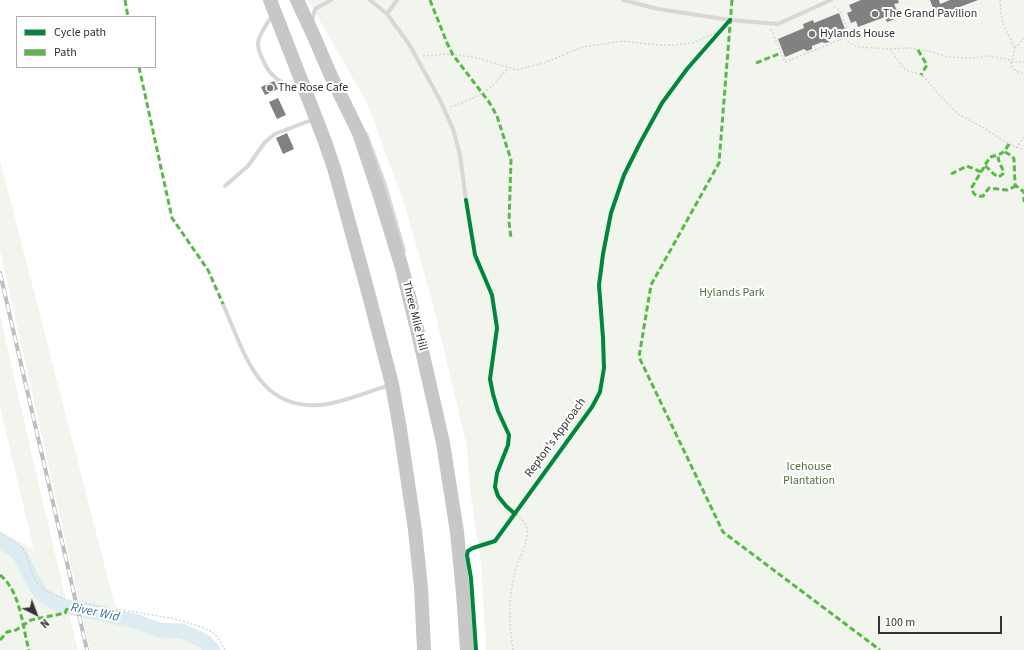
<!DOCTYPE html>
<style>
body{margin:0}
#map{position:relative;width:1024px;height:650px;overflow:hidden;background:#fff;font-family:"Source Sans 3",sans-serif}
canvas{display:block}
.legend{position:absolute;left:16px;top:16px;width:140px;height:52px;box-sizing:border-box;background:#fff;border:1px solid #adadad;margin:0;padding:5px 7px;list-style:none;font-size:12px;color:#333}
.legend li{display:flex;align-items:center;gap:8px;height:20px}
.legend b{width:20px;border:1px solid #adadad}
.north{position:absolute;left:16px;top:594px;width:40px;height:40px;-webkit-text-stroke:3px #fff;paint-order:stroke;rotate:138deg;font-size:11px;font-weight:700;line-height:16px;text-align:center;color:#333}
.north::after{content:'';display:block;margin:auto;width:14px;height:18px;background:#333;clip-path:polygon(50% 0,100% 100%,50% 72%,0 100%)}
.scale{position:absolute;left:878px;top:616px;width:124px;height:18px;box-sizing:border-box;border:2px solid #333;border-top:0;padding-left:5px;font-size:12px;line-height:14px;white-space:nowrap;color:#333;-webkit-text-stroke:3px #fff;paint-order:stroke}
</style>
<div id="map">
<canvas width="1024" height="650"></canvas>
<ul class="legend">
<li><b style="height:5px;background:#00873e"></b>Cycle path</li>
<li><b style="height:5px;background:#58b947"></b>Path</li>
</ul>
<div class="north">N</div>
<div class="scale">100 m</div>
</div>
<script>
const c = document.querySelector('canvas').getContext('2d');
c.lineJoin = 'round';
function fill(path, color) {
  c.fillStyle = color;
  c.fill(path, 'evenodd');
}
function stroke(path, color, width, dash) {
  c.strokeStyle = color;
  c.lineWidth = width;
  c.lineCap = dash ? 'butt' : 'round';
  c.setLineDash(dash || []);
  c.stroke(path);
}
function label(font, color, halo, rows, align = 'center') {
  c.font = font + ' "Source Sans 3",sans-serif';
  c.lineWidth = 4;
  c.setLineDash([]);
  c.textBaseline = 'middle';
  c.strokeStyle = halo;
  c.fillStyle = color;
  for (const [text, x, y, turn = 0] of rows) {
    c.save();
    c.translate(x, y);
    c.rotate((+turn || 0) * Math.PI / 180);
    c.textAlign = isNaN(turn) ? turn : align;
    if (halo) c.strokeText(text, 0, 0);
    c.fillText(text, 0, 0);
    c.restore();
  }
}
fill(new Path2D(`
 M308 0H1024V650H486L481 563 470 490 467 447 433 304 405 206 368 105Z
 M0 160 115 606 154 633 182 625 214 640 210 650H90L0 250Z
 M0 315 41 495 78 650H0V531L34 550 0 407Z`), '#f1f5ed');
stroke(new Path2D(`
 M0 541 19 553 31 577 41 594 59 605 135 621 159 630 182 631 204 641 213 650`), '#ddebf3', 15);
fill(new Path2D(`
 M861 0H898L899 3 894 4 897 11 900 10 903 16 887 22 885 17 858 27 856 21 851 23 847 13 852 11 849 5Z
 M930 0H939L940 4 950 0H978L936 16Z
 M839 13 846 32 830 39 829 42 825 43 822 42 812 46V49L807 51 804 49 785 57 778 39 804 28 803 24 813 20 814 23Z
 M274 81 278 89 265 95 261 87Z
 M278 98 286 115 277 119 269 102Z
 M287 133 294 149 283 154 276 138Z`), '#818181');
stroke(new Path2D(`
 M1000 0 1001 14 1004 26 1015 48
 M771 29 785 62 845 38 849 32 840 11 834 6
 M845 38 849 43 859 47 890 49 910 48 932 52 948 57 971 58 989 56 1007 59 1012 62H1024
 M1024 38 1015 48 1011 65 1015 70 1024 75
 M890 49 903 68 906 70 921 75 925 78 942 98 958 114 984 128 1009 144 1024 150
 M423 56 447 54 474 57 517 70 544 63 583 47 622 41 658 45H673L693 43 722 30
 M450 107C465 102 483 95 494 84 500 79 502 73 509 68
 M1016 148 1024 137
 M0 533C9 538 19 543 25 552 29 559 30 568 33 575 38 589 52 594 65 599
 M81 602 105 607 113 610H124L175 619 202 627 212 632 218 638 225 650
 M513 650C509 624 508 598 515 573 518 559 528 545 527 531 527 523 521 518 515 514`), '#d6d6d6', 1.5, [2, 2]);
stroke(new Path2D(`
 M370 0 387 14 409 44 440 100 453 129 460 155 466 200
 M623 0 658 9 730 20 778 24 831 0
 M387 14 397 0
 M272 16C267 24 259 34 258 43 258 49 260 54 262 58 269 76 282 86 301 89
 M312 22 315 9 331 0
 M366 134 385 185 404 251
 M225 186 248 166 265 142 275 134 314 119
 M223 304C245 354 259 415 328 404 349 400 369 392 389 385`), '#d7d7d7', 4);
stroke(new Path2D(`
 M270 0 324 139 334 168 367 288 392 384 400 429 415 530 421 587 424 650
 M297 0 312 32 331 76 359 133 379 193 402 268 418 333 443 443 457 532 463 593 467 650`), '#c7c7c7', 14);
const rail = new Path2D(`
 M0 273 87 650`);
stroke(rail, '#bebebe', 4);
stroke(rail, '#fff', 2.5, [8]);
stroke(new Path2D(`
 M125 0 128 17
 M430 0 447 43 453 55 489 102 497 116 511 160 509 222 511 238
 M732 0 719 163 651 285 639 357 723 532 880 650
 M918 50 927 65 921 75
 M756 63 781 53
 M139 67 172 218 208 270 223 304
 M1009 144C1003 154 1002 154 990 157L972 187C972 194 976 197 983 196L989 188 1007 190 1016 186
 M1005 152 1012 156 1014 159 1015 185 1024 192V202
 M985 166C990 169 993 175 999 177L1004 173C1002 166 998 163 998 155
 M951 174 967 166 981 172
 M0 575C21 592 22 626 29 650
 M0 640 7 632 16 630 31 620 65 613 68 607`), '#58b947', 3, [6, 3]);
stroke(new Path2D(`
 M466 200 475 255 492 295 497 328 490 379 493 394 498 411 509 435 508 445 497 473 495 487 498 496 506 506 515 514
 M476 650 471 578 467 555 468 551 473 548 495 541 592 407 600 392 604 368 603 338 599 285 603 254 611 213 624 175 640 143 662 103 687 69 730 20`), '#00873e', 4);
for (const [x, y, r, color] of [
 [875,14,4,"#7a7a7a"],
 [812,34,4,"#7a7a7a"],
 [270,88,4,"#7a7a7a"]
]) {
  const dot = new Path2D();
  dot.arc(x, y, r, 0, 2 * Math.PI);
  c.fillStyle = color;
  c.fill(dot);
  stroke(dot, '#fff', 1.5);
}
label('12px', '#333', '#fff', [
 ["The Grand Pavilion",883,14],
 ["Hylands House",820,34],
 ["The Rose Cafe",278,88]
], 'left');
label('12px', '#56703f', '#fff', [
 ["Hylands Park",732,293],
 ["Icehouse",809,467],
 ["Plantation",809,481]
]);
label('12px', '#333', '#fff', [
 ["Three Mile Hill",414,316,76],
 ["Repton's Approach",556,438,-54]
]);
label('italic 13px', '#3f7597', '#fff', [
 ["River Wid",95,613,12]
]);
</script>
